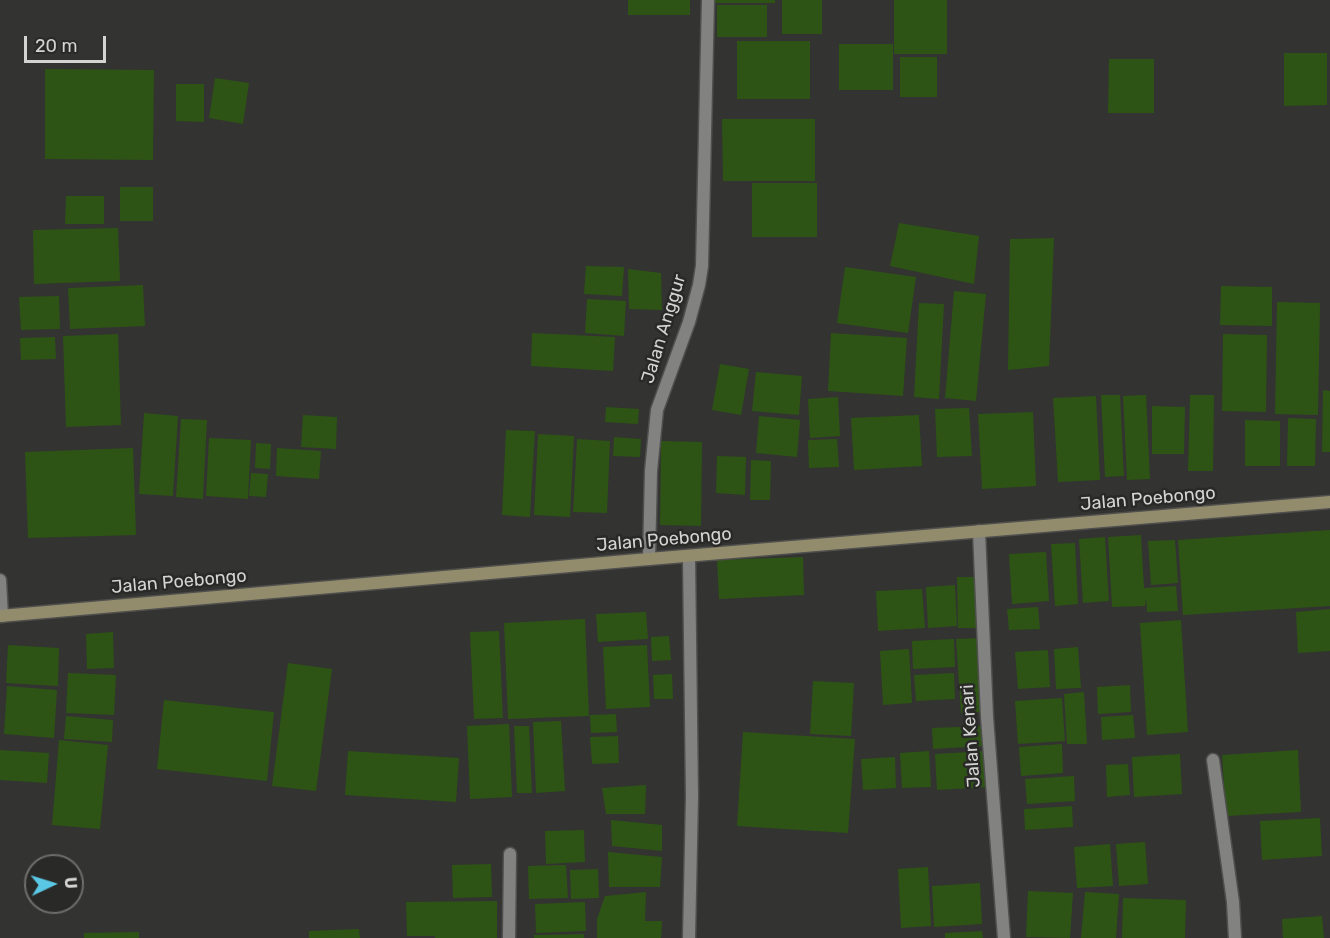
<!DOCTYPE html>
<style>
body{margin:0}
#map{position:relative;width:1330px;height:938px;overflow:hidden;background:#333331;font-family:Rubik,sans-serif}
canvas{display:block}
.north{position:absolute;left:24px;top:854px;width:60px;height:60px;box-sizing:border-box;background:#292927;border:2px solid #6d6e6c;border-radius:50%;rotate:86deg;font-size:16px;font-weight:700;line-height:24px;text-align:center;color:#d4d5d3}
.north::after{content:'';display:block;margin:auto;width:21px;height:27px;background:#5ac8e5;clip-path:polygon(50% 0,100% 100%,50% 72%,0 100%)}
.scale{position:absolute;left:24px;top:36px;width:82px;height:27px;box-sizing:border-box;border:3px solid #d4d5d3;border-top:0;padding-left:8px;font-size:18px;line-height:21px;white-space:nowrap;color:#d4d5d3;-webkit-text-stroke:4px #292927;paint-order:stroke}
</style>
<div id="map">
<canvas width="1330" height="938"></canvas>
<div class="north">U</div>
<div class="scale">20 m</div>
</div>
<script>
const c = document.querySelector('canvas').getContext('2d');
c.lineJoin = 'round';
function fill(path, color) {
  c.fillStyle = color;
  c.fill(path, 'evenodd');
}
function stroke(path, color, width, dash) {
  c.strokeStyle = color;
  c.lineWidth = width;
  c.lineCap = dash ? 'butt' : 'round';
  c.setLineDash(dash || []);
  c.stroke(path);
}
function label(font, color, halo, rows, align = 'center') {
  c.font = font + ' Rubik,sans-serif';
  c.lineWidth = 5;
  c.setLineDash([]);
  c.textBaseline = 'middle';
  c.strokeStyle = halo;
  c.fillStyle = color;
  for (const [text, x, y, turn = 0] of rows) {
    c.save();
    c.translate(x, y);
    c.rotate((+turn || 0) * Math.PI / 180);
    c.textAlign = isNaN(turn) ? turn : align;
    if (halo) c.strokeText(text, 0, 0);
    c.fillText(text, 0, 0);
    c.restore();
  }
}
fill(new Path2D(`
 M628 0H690V15H628Z
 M713 0H775V3H713Z
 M782 0H822V34H782Z
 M894 0H947V54H894Z
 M717 5H767V37H717Z
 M737 41H810V99H737Z
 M839 44H893V90H839Z
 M1284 53H1327V105L1284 106Z
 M900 57H937V97H900Z
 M1109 59H1154V113H1108Z
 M45 69 154 70 153 160 45 159Z
 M215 78 249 83 243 124 209 118Z
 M176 84H204V122L176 121Z
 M722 119H815V181H723Z
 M752 183H817V237H752Z
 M120 187H153V221H120Z
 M66 196H104V224H65Z
 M899 223 979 236 974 284 890 266Z
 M118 228 120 281 34 284 33 230Z
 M1054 238 1049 366 1008 370 1010 239Z
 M586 266 624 267 622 296 584 294Z
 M845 267 916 277 908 333 837 323Z
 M628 269 661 273 662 310 629 309Z
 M143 285 145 326 70 329 68 288Z
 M1221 286 1272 287V326L1220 325Z
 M954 291 986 294 976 401 945 398Z
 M59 296 60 329 21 330 19 297Z
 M587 299 626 301 624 336 585 333Z
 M1277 302 1320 303 1318 415 1275 414Z
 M919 303 944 304 939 399 914 397Z
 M532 333 615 337 613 371 531 366Z
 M831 333 907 338 903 396 828 391Z
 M118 334 121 425 66 427 63 336Z
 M1223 334 1267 335 1266 412 1222 411Z
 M55 337 56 359 21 360 20 338Z
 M720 364 749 369 741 415 712 410Z
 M756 372 802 376 799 415 752 411Z
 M1323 390 1330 391V452H1322Z
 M1101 395H1120L1124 476 1105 477Z
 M1146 395 1150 479 1127 480 1123 396Z
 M1190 395H1214L1213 471H1188Z
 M1096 396 1100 480 1058 482 1053 398Z
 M838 397 840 436 810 438 808 399Z
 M1152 406 1185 407 1184 454H1152Z
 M606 407 639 409 638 424 605 422Z
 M969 408 972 456 937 457 935 409Z
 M1033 412 1036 486 982 489 978 414Z
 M144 413 178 416 173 496 139 494Z
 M303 415 337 417 336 449 301 447Z
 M919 415 922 466 854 470 851 418Z
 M759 416 800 420 797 457 756 453Z
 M1288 418 1316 419 1315 466H1287Z
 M181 419 207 420 203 499 176 497Z
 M1245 420 1280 421V466H1245Z
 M506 430 535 431 530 517 502 515Z
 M538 434 574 436 570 517 534 515Z
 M614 437 641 439 640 457 613 456Z
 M209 438 251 440 248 499 206 496Z
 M577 439 610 441 607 513 573 512Z
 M837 439 839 467 809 468 808 440Z
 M661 441 702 442 701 526 660 525Z
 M256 443 271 444 270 469 255 468Z
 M133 448 136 535 28 538 25 452Z
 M277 448 321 451 319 479 276 476Z
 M717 456 746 457 745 495 716 493Z
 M751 460 771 461 770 500H750Z
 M251 473 268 474 266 497 249 496Z
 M1330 530V606L1183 615 1178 540Z
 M1141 535 1144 588 1176 586 1178 611 1147 612 1146 598 1145 606 1112 607 1108 537Z
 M1105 537 1109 601 1083 603 1079 539Z
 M1175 540 1178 583 1151 585 1148 541Z
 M1075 543 1078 604 1055 606 1051 544Z
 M1046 552 1049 601 1012 604 1009 554Z
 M803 557 804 595 719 599 717 560Z
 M957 577H979L980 628H958Z
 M955 585 957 626 928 628 926 587Z
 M922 589 925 628 878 631 876 591Z
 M1038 607 1040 629 1009 630 1007 609Z
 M1330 609V651L1298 653 1296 612Z
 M646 612 648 639 598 642 596 614Z
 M585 619 589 716 508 719 504 623Z
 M1181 620 1188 732 1147 735 1140 623Z
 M499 631 503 718 474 719 470 632Z
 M113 632 114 668 87 669 86 634Z
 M669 636 671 660 652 661 651 637Z
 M981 638 985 712 961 713 956 639Z
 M954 639 955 667 913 669 912 641Z
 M8 645 59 648 58 686 6 683Z
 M647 645 650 707 606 709 603 647Z
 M1078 647 1081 688 1056 689 1054 649Z
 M909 649 912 703 883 705 880 651Z
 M1048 650 1050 687 1018 689 1015 652Z
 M288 663 332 669 316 791 272 786Z
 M68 673 116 675 114 715 66 713Z
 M954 673 955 699 916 701 914 675Z
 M672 674 673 699H654L653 675Z
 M813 681 854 683 851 736 810 734Z
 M1130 685 1131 712 1098 714 1097 687Z
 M7 686 57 690 54 738 4 734Z
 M1084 692 1087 744H1067L1064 694Z
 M1062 698 1065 741 1018 744 1015 701Z
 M164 700 274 712 267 781 157 769Z
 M616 714 617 732 591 733 590 715Z
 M1133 715 1135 738 1102 740 1101 717Z
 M66 716 113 720 112 742 64 739Z
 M561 721 565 791 536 793 533 722Z
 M509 724 512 797 470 799 467 726Z
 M514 726H529L532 793H517Z
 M983 726 984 746 933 749 932 728Z
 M743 732 855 739 848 833 737 826Z
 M618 736 619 763 592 764 590 737Z
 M59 740 108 745 100 829 52 825Z
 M1062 744 1063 773 1021 776 1019 747Z
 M0 750 49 753 47 783 0 780Z
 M1298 750 1301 812 1226 816 1222 755Z
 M348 751 459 758 456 802 345 795Z
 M929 751 931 787 902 788 900 753Z
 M986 751 988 787 937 790 935 754Z
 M1180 754 1182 794 1134 797 1132 757Z
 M895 757 896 788 863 790 861 759Z
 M1128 764 1130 795 1107 797 1106 765Z
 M1074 776 1075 801 1027 804 1025 779Z
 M646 785 645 814H606L602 788Z
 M1072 806 1073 827 1025 830 1024 809Z
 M1320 818 1322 856 1262 860 1260 821Z
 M611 820 662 825V851L612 846Z
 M584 830 585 862 546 864 545 831Z
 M1145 842 1148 884 1119 886 1116 844Z
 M1110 844 1113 886 1077 888 1074 847Z
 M608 852 662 857 660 887H609Z
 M491 864 492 897 453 898 452 865Z
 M566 865 568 898 529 899 528 866Z
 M928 867 931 926 901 928 898 869Z
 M598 869 599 898 571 899 570 870Z
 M980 883 982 924 934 927 932 886Z
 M1028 891 1073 893 1070 938 1026 937Z
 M646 892 645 921H662L661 938H597V919L605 896Z
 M1085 892 1119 894 1116 938H1081Z
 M1123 898 1186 900 1185 938H1122Z
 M497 901V938H435V936H407L406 902Z
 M585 902 586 931 536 933 535 904Z
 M1322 916 1324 938H1283L1282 919Z
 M359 929 360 938H309V931Z
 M982 931 983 938H945V933Z
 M139 932V938H84V933Z
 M584 934V938H534V935Z`), '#2d5415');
const street = new Path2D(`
 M979 531 987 717 1004 938
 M649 559 651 471 657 410 689 322 699 285 702 266 708 0
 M0 580 2 616
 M1213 760 1233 902 1235 938
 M509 938 510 854
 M689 938 692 797 689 557`);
const secondary = new Path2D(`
 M0 616 649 559 1330 502`);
stroke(street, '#4f4f4d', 15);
stroke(secondary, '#4f4f4d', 15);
stroke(street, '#828380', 12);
stroke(secondary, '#938c6c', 12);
label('18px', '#d4d5d3', '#292927', [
 ["Jalan Anggur",664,329,-73],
 ["Jalan Poebongo",1148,499,-5],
 ["Jalan Poebongo",664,540,-5],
 ["Jalan Poebongo",179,582,-5],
 ["Jalan Kenari",971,736,-94]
]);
</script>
